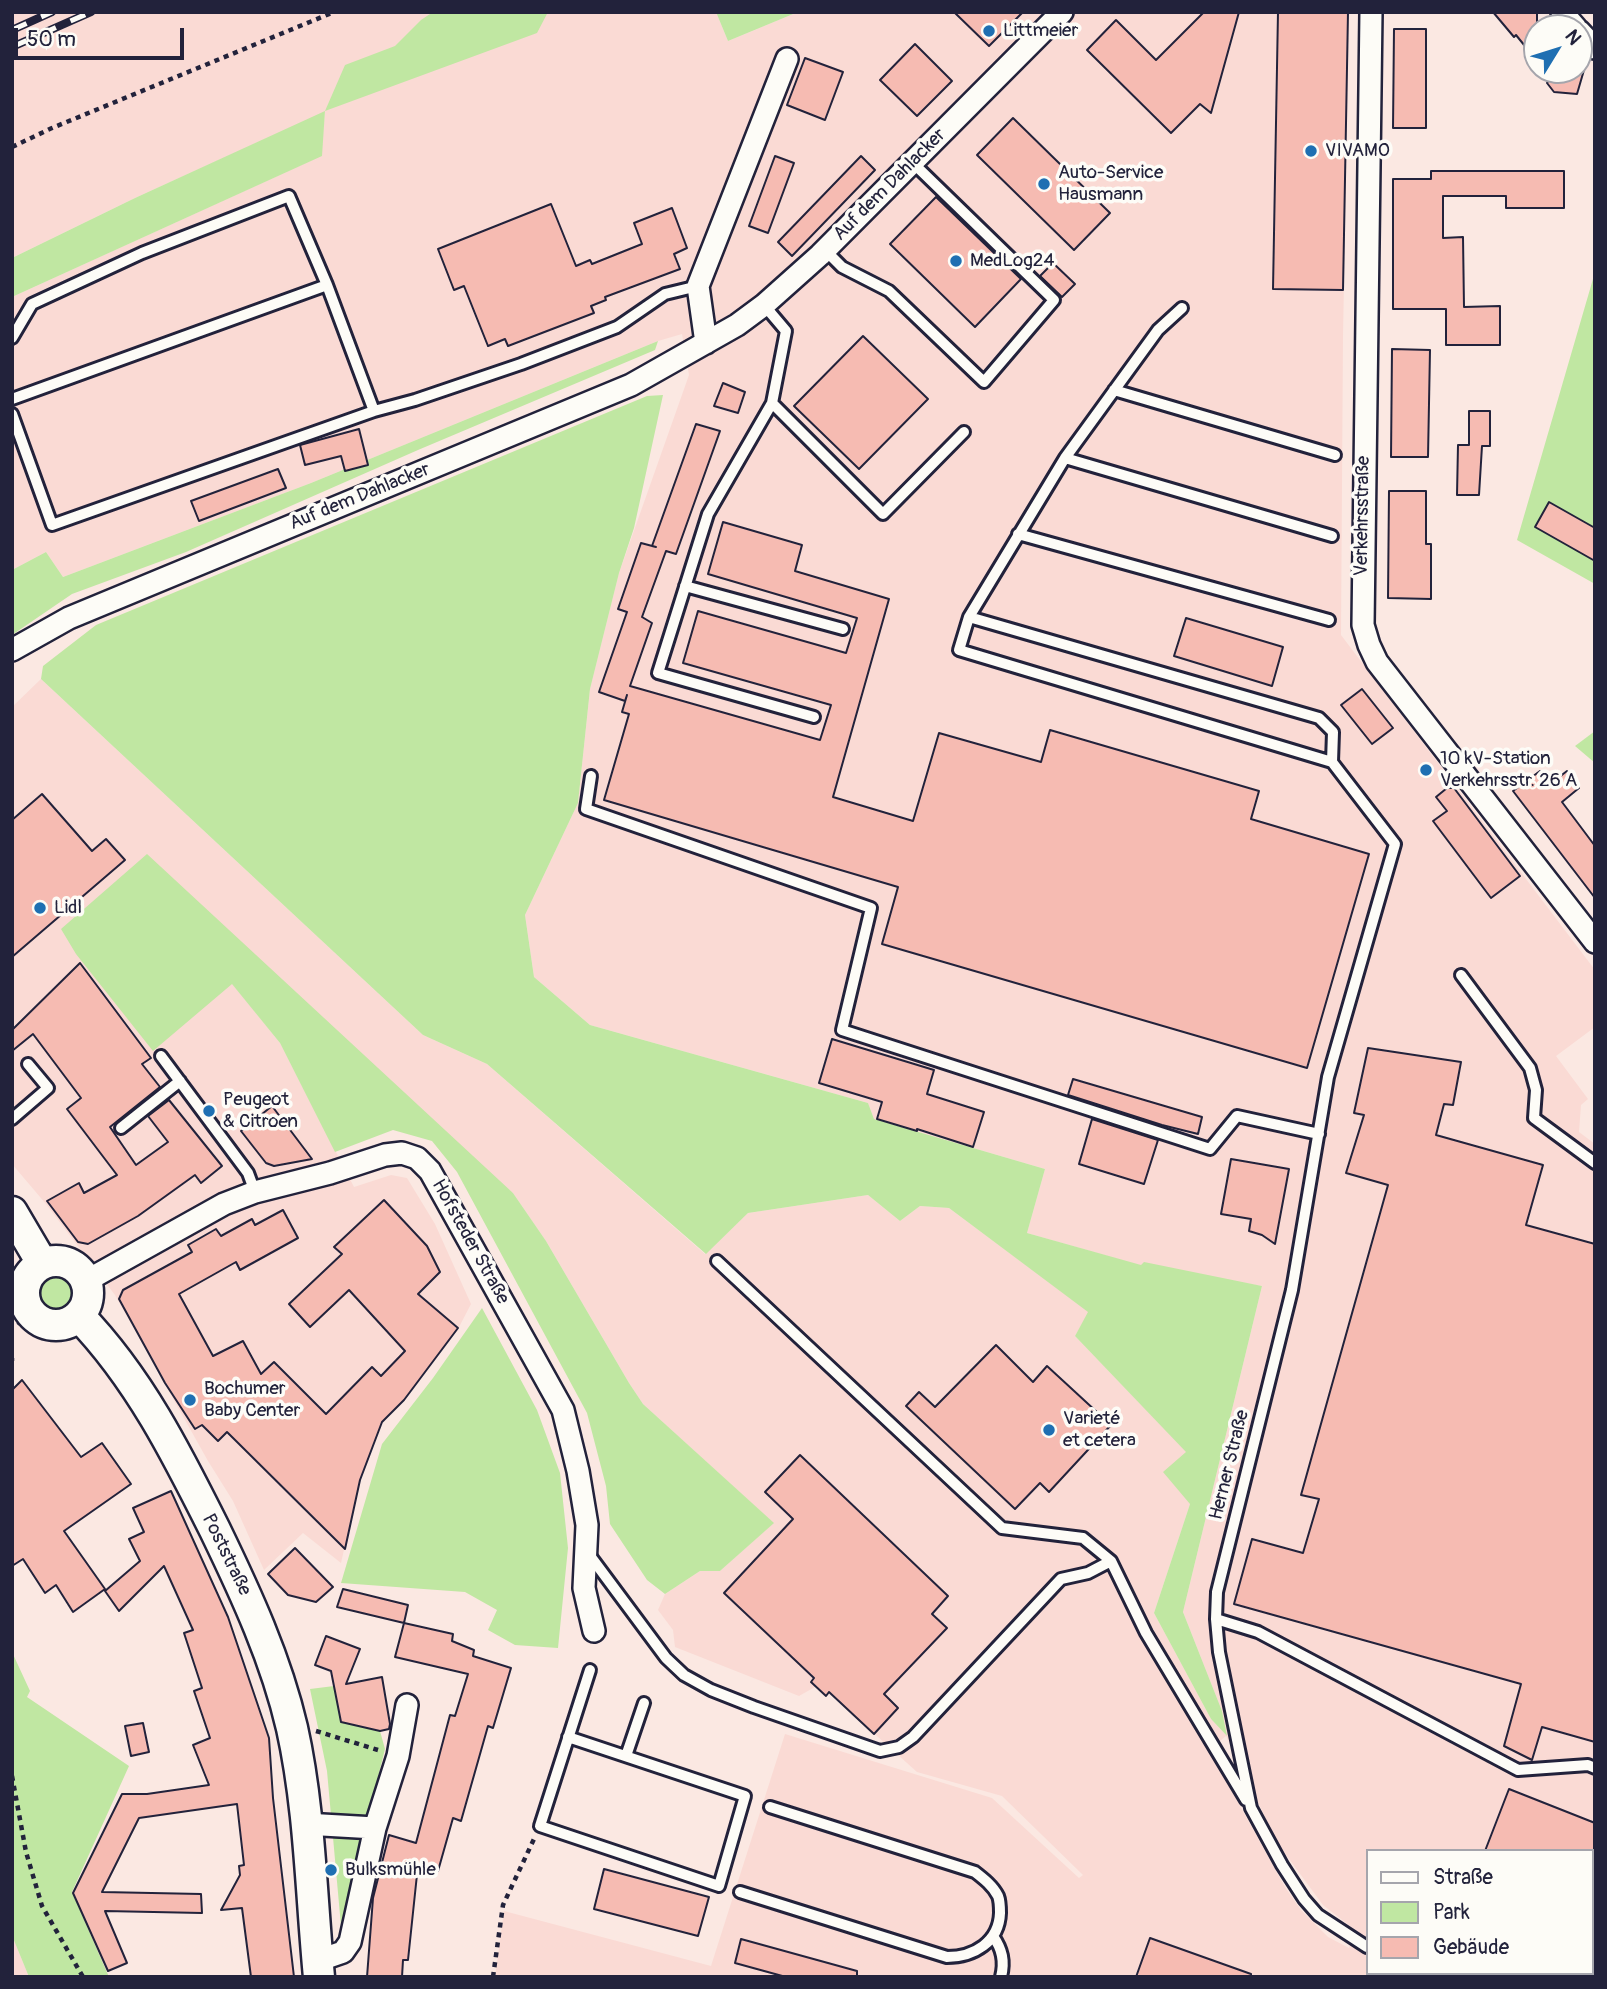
<!DOCTYPE html>
<meta charset="utf-8">
<style>
body{margin:0}
#map{position:relative;width:1607px;height:1989px;overflow:hidden;background:#fbe8e2;font-family:Pangolin,sans-serif}
canvas{display:block}
.frame{position:absolute;inset:0;border:14px solid #22223b;pointer-events:none}
.legend{position:absolute;left:1366px;top:1849px;width:228px;height:126px;box-sizing:border-box;background:#fdfcf7;border:2px solid #a5a5ac;margin:0;padding:9px 12px;list-style:none;font-size:21px;color:#22223b}
.legend li{display:flex;align-items:center;gap:14px;height:35px}
.legend b{width:35px;border:2px solid #a5a5ac}
.north{position:absolute;left:1523px;top:14px;width:70px;height:70px;box-sizing:border-box;background:#fdfcf7;border:2px solid #a5a5ac;border-radius:50%;rotate:52deg;font-size:19px;font-weight:700;line-height:28px;text-align:center;color:#22223b}
.north::after{content:'';display:block;margin:auto;width:24px;height:32px;background:#1f6fb2;clip-path:polygon(50% 0,100% 100%,50% 72%,0 100%)}
.scale{position:absolute;left:14px;top:28px;width:170px;height:32px;box-sizing:border-box;border:4px solid #22223b;border-top:0;padding-left:9px;font-size:21px;line-height:24px;white-space:nowrap;color:#22223b;-webkit-text-stroke:5px #fdfcf7;paint-order:stroke}
</style>
<div id="map">
<canvas width="1607" height="1989"></canvas>
<div class="frame"></div>
<ul class="legend">
<li><b style="height:9px;background:#fdfcf7"></b>Straße</li>
<li><b style="height:19px;background:#c0e7a2"></b>Park</li>
<li><b style="height:19px;background:#f6bbb2"></b>Gebäude</li>
</ul>
<div class="north">N</div>
<div class="scale">50 m</div>
</div>
<script>
const c = document.querySelector('canvas').getContext('2d');
c.lineJoin = 'round';
function fill(path, color) {
  c.fillStyle = color;
  c.fill(path, 'evenodd');
}
function stroke(path, color, width, dash) {
  c.strokeStyle = color;
  c.lineWidth = width;
  c.lineCap = dash ? 'butt' : 'round';
  c.setLineDash(dash || []);
  c.stroke(path);
}
function label(font, color, halo, rows, align = 'center') {
  c.font = font + ' Pangolin,sans-serif';
  c.lineWidth = 7;
  c.setLineDash([]);
  c.textBaseline = 'middle';
  c.strokeStyle = halo;
  c.fillStyle = color;
  for (const [text, x, y, turn = 0] of rows) {
    c.save();
    c.translate(x, y);
    c.rotate((+turn || 0) * Math.PI / 180);
    c.textAlign = isNaN(turn) ? turn : align;
    if (halo) c.strokeText(text, 0, 0);
    c.fillText(text, 0, 0);
    c.restore();
  }
}
fill(new Path2D(`
 M12 12H716L728 41 798 12H1349L1343 336 1341 635 1595 970V1027L1556 1056 1588 1099 1581 1105 1579 1132 1595 1144V1977H495L504 1911 711 1966 785 1734 992 1798 1079 1878 1083 1875 1002 1796 917 1772 829 1693 826 1696 815 1687 799 1696 675 1647 673 1630 658 1610 665 1594 700 1571H720L773 1523 643 1404 629 1383 546 1241 513 1193 232 983 280 1043 354 1187 391 1175 407 1178 435 1224 471 1304 458 1329 404 1400 382 1422 360 1480 341 1563 303 1533 264 1570 233 1501 208 1461 115 1295 46 1204 12 1164V707L41 679 423 1035 487 1064 705 1254 748 1213 868 1195 900 1221 920 1206 949 1208 1089 1312 1075 1336 1187 1452 1190 1504 1154 1613 1211 1719 1226 1735 1222 1711 1183 1612 1262 1286 1142 1266 1027 1233 1045 1169 874 1119 868 1103 590 1025 534 977 525 915 578 803 590 689 619 573 689 375 682 334 658 341 311 483 63 577 46 552 12 570V297L321 156 325 112 135 198 12 258ZM1226 1736 1278 1844 1323 1905 1355 1930 1349 1948 1328 1937 1301 1910 1285 1887 1209 1750ZM1367 1851H1591V1973H1367Z
 M12 1934 13 1938 29 1977H12Z`), '#fadad4');
fill(new Path2D(`
 M433 12H548L537 33 325 111 322 156 12 297V258L135 198 325 111 345 65 395 46 421 20Z
 M716 12H798L728 41Z
 M1595 272V584L1517 540Z
 M658 341 655 350 418 450 186 552 72 594 12 635V570L46 552 63 577 311 483Z
 M663 395 634 528 619 573 590 689 578 803 525 915 534 977 590 1025 868 1103 874 1119 1045 1169 1027 1233 1141 1265 1144 1262 1262 1286 1183 1612 1222 1711 1227 1736 1211 1719 1154 1613 1190 1504 1163 1472 1186 1452 1075 1336 1088 1312 949 1208 920 1206 900 1221 868 1195 748 1213 706 1254 487 1064 423 1035 41 679 43 666 96 625 647 396Z
 M1595 731V763L1575 746Z
 M147 854 513 1193 546 1241 629 1383 643 1404 774 1523 720 1571H700L665 1594 647 1580 610 1524 606 1486 587 1413 457 1172 432 1141 393 1130 335 1152 280 1043 232 984 153 1051 76 954 61 929Z
 M32 1295a21 21 0 1 1 42 0a21 21 0 1 1-42 0Z
 M482 1308 537 1410 560 1473 568 1548 558 1648 515 1645 488 1630 497 1610 465 1592 341 1583 382 1444 433 1378Z
 M12 1652 30 1691 27 1697 129 1766 72 1892 109 1977H29L13 1938Z
 M334 1686 341 1722 380 1731 385 1749 341 1926 327 1771 310 1689Z`), '#c0e7a2');
const building = new Path2D(`
 M954 12H1023L989 46Z
 M1204 12H1239L1211 113 1200 104 1171 133 1087 50 1116 20 1156 60Z
 M1278 12H1348L1343 290 1273 289Z
 M1493 12H1537V61L1516 35 1514 37Z
 M1394 29H1426V128H1393Z
 M915 44 952 81 917 116 880 80Z
 M805 58 843 72 825 120 787 105Z
 M1555 70H1584L1577 94 1554 92 1547 83Z
 M1013 118 1110 213 1074 250 977 155Z
 M775 156 794 163 768 233 749 226Z
 M861 156 875 170 792 256 778 242Z
 M1431 171H1564V208H1506V196H1443V238L1463 237 1464 307 1500 306V345H1446V309H1393V179H1431Z
 M936 197 1021 279 975 327 890 244Z
 M551 204 576 266 590 260 592 264 642 244 634 223 672 208 687 248 674 254 680 269 605 297 606 300 591 306 594 313 508 346 505 339 488 346 464 286 454 290 438 249Z
 M1053 263 1075 284 1062 297 1040 276Z
 M863 336 928 399 859 469 794 406Z
 M1392 349 1430 350 1428 457H1391Z
 M723 383 745 392 738 413 714 406Z
 M1469 411H1490V446H1482L1479 495H1457L1458 445H1469Z
 M696 424 720 431 676 554 666 551 642 617 652 623 630 686 820 740 831 705 683 663 698 611 846 653 857 618 708 574 723 522 802 545 795 571 889 599 833 797 913 821 939 733 1041 762 1050 730 1259 791 1251 819 1369 854 1307 1068 882 944 898 887 604 800 629 714 622 712 627 695 625 701 599 692 627 612 618 609 641 543 656 547 652 546Z
 M359 429 368 465 345 471 341 456 305 465 300 445Z
 M278 469 286 488 199 521 191 501Z
 M1389 491H1426V544H1431V599L1388 598Z
 M1549 502 1595 528V561L1535 527Z
 M1186 618 1283 647 1272 686 1174 656Z
 M1362 689 1393 728 1372 744 1341 705Z
 M1540 771 1550 784 1567 771 1579 788 1562 802 1595 846V898L1513 791Z
 M1447 788H1454L1520 876 1491 898 1433 821 1447 811 1436 797Z
 M42 794 92 851 106 839 125 860 12 957V820Z
 M80 963 151 1058 142 1064 160 1087 110 1127 136 1165 168 1142 148 1116 169 1100 222 1166 201 1183 195 1175 138 1216 88 1244 78 1242 47 1201 79 1183 84 1193 117 1175 67 1109 81 1098 33 1034 12 1051V1030Z
 M832 1039 934 1070 927 1094 984 1112 973 1147 917 1129V1131L877 1119 882 1102 819 1083Z
 M1368 1048 1461 1062 1453 1105 1444 1104 1436 1135 1543 1165 1526 1225 1595 1244V1742L1542 1727 1532 1760 1504 1746 1521 1684 1234 1604 1252 1539 1303 1553 1319 1499 1301 1495 1388 1185 1346 1173 1364 1115 1354 1113Z
 M1073 1079 1202 1117 1198 1134 1162 1125 1068 1095Z
 M272 1106 312 1159 274 1166 266 1163 241 1131Z
 M1092 1119 1158 1140 1144 1184 1079 1164Z
 M1231 1159 1289 1169 1275 1244 1262 1235 1249 1231 1251 1219 1221 1214Z
 M384 1200 427 1246 440 1272 418 1294 458 1328 404 1400 382 1422 360 1480 345 1549 227 1432 218 1441 202 1425 195 1429 165 1383 119 1299 123 1290 192 1252 188 1245 216 1229 221 1236 252 1219 255 1225 283 1210 298 1238 240 1270 236 1262 179 1294 213 1356 243 1341 261 1374 274 1362 326 1414 372 1367 381 1376 405 1351 349 1290 310 1327 289 1304 342 1254 334 1247Z
 M996 1345 1033 1382 1047 1366 1111 1425 1049 1492 1040 1483 1015 1509 906 1406 919 1392 935 1407Z
 M22 1380 81 1457 102 1443 131 1484 64 1531 105 1589 73 1612 56 1585 45 1593 23 1559 12 1566V1390Z
 M800 1455 948 1596 932 1614 947 1628 884 1694 898 1708 874 1734 829 1692 826 1696 811 1682 814 1678 724 1593 793 1519 765 1492Z
 M171 1491 228 1617 269 1738 273 1798 294 1977H251L242 1908 221 1910 240 1875 239 1866 244 1865 237 1804 139 1818 102 1892 201 1894 202 1913 105 1911 127 1963 108 1971 73 1893 122 1794H147L209 1785 193 1745 210 1738 194 1691 202 1688 184 1633 193 1630 164 1566 119 1611 105 1591 140 1561 129 1539 144 1532 133 1508Z
 M295 1548 333 1587 316 1602 288 1595 268 1574Z
 M343 1589 408 1605 404 1623 337 1607Z
 M404 1623 453 1634 452 1641 474 1650 473 1656 511 1668 493 1728 488 1726 461 1821 453 1818 438 1871 418 1865 408 1960H403L402 1977H367L373 1898 389 1835 416 1843 450 1715 455 1716 468 1674 395 1657Z
 M326 1636 360 1649 346 1684 382 1677 390 1724 389 1729 380 1731 341 1722 331 1671 315 1665Z
 M143 1723 149 1752 131 1756 125 1726Z
 M1509 1789 1595 1823V1851H1485Z
 M604 1869 709 1897 698 1936 594 1909Z
 M1150 1938 1251 1974V1977H1136Z
 M741 1939 857 1971V1977H786L735 1963Z`);
fill(building, '#f6bbb2');
stroke(building, '#22223b', 2);
const lane = new Path2D(`
 M825 250 842 267 889 291 984 382 1054 300 913 163
 M764 305 786 331 772 403 708 514 658 673 814 717
 M1182 308 1158 330 1065 458 969 617 959 650 1332 762
 M12 338 32 304 142 253 289 196 327 285
 M1114 390 1335 455
 M12 399 327 285 374 411
 M772 403 883 514 964 432
 M12 414 52 525 374 411 415 400 521 364 617 327 665 294 698 286
 M1065 458 1332 536
 M1018 534 1329 620
 M685 586 843 629
 M969 617 1319 718 1333 732 1332 762 1395 844 1328 1077 1292 1290 1217 1592 1216 1619 1219 1652 1251 1808 1282 1865 1304 1899 1318 1915 1367 1947
 M591 776 586 809 871 908 842 1030 1210 1149 1237 1116 1319 1134
 M1461 975 1530 1068 1536 1090 1534 1118 1595 1163
 M161 1056 248 1173 255 1192
 M12 1119 48 1088 28 1064
 M121 1128 180 1081
 M717 1261 1002 1528 1083 1538 1111 1561 1146 1633 1246 1800
 M588 1553 666 1658 684 1675 711 1690 754 1707 880 1751 899 1747 913 1737 1061 1579 1088 1573 1111 1561
 M1216 1619 1258 1632 1518 1770 1588 1765 1595 1768
 M568 1737 745 1796 719 1886 540 1826 590 1670
 M626 1756 644 1703
 M740 1892 947 1957C974 1957 999 1942 1000 1913 1000 1907 1000 1901 998 1896 993 1886 984 1879 975 1872L770 1807
 M993 1936C1002 1949 1005 1961 1001 1977
 M1433 1973 1441 1977`);
const street = new Path2D(`
 M1371 12 1363 625 1369 645 1377 662 1595 942
 M1562 12 1576 28
 M1579 31 1595 48
 M706 343 698 286 787 59
 M12 650 69 618 631 385 737 325 764 305 820 255 1062 12
 M86 1281 224 1204 255 1192 330 1173 385 1155 402 1153 417 1158 430 1171 563 1410 578 1471 587 1525 584 1588 594 1631
 M305 1824 375 1828 350 1942 343 1952 317 1961
 M375 1828 398 1756 407 1705`);
const secondary = new Path2D(`
 M12 1212 42 1263
 M24 1293a32 32 0 1 1 64 0a32 32 0 1 1-64 0Z
 M79 1316C139 1378 177 1454 215 1530 246 1594 276 1659 292 1728 310 1809 311 1894 319 1977`);
stroke(lane, '#22223b', 16);
stroke(street, '#22223b', 26);
stroke(secondary, '#22223b', 35);
stroke(new Path2D(`
 M12 147 52 128 334 12
 M12 1314 20 1324
 M12 1358V1361
 M316 1731 378 1750
 M12 1776 26 1852 42 1906 83 1977
 M493 1977 503 1905 534 1839`), '#22223b', 4.5, [5, 5]);
stroke(lane, '#fdfcf7', 10);
stroke(street, '#fdfcf7', 21);
stroke(secondary, '#fdfcf7', 30);
const rail = new Path2D(`
 M12 30 52 12
 M12 47 91 12`);
stroke(rail, '#22223b', 8);
stroke(rail, '#fdfcf7', 5, [16]);
for (const [x, y, r, color] of [
 [989,31,7,"#1f6fb2"],
 [1311,151,7,"#1f6fb2"],
 [1044,184,7,"#1f6fb2"],
 [956,261,7,"#1f6fb2"],
 [1426,770,7,"#1f6fb2"],
 [40,908,7,"#1f6fb2"],
 [209,1111,7,"#1f6fb2"],
 [190,1400,7,"#1f6fb2"],
 [1049,1430,7,"#1f6fb2"],
 [331,1870,7,"#1f6fb2"]
]) {
  const dot = new Path2D();
  dot.arc(x, y, r, 0, 2 * Math.PI);
  c.fillStyle = color;
  c.fill(dot);
  stroke(dot, '#fdfcf7', 2.5);
}
label('19px', '#22223b', '#fdfcf7', [
 ["Littmeier",1003,31],
 ["VIVAMO",1325,151],
 ["Auto-Service",1058,173],
 ["Hausmann",1058,195],
 ["MedLog24",970,261],
 ["10 kV-Station",1440,759],
 ["Verkehrsstr. 26 A",1440,781],
 ["Lidl",54,908],
 ["Peugeot",223,1100],
 ["& Citroen",223,1122],
 ["Bochumer",204,1389],
 ["Baby Center",204,1411],
 ["Varieté",1063,1419],
 ["et cetera",1063,1441],
 ["Bulksmühle",345,1870]
], 'left');
label('19px', '#22223b', '#fdfcf7', [
 ["Auf dem Dahlacker",890,185,-45],
 ["Auf dem Dahlacker",360,497,-22],
 ["Verkehrsstraße",1363,516,-89],
 ["Hofsteder Straße",470,1242,61],
 ["Herner Straße",1230,1465,-76],
 ["Poststraße",226,1555,64]
]);
</script>
